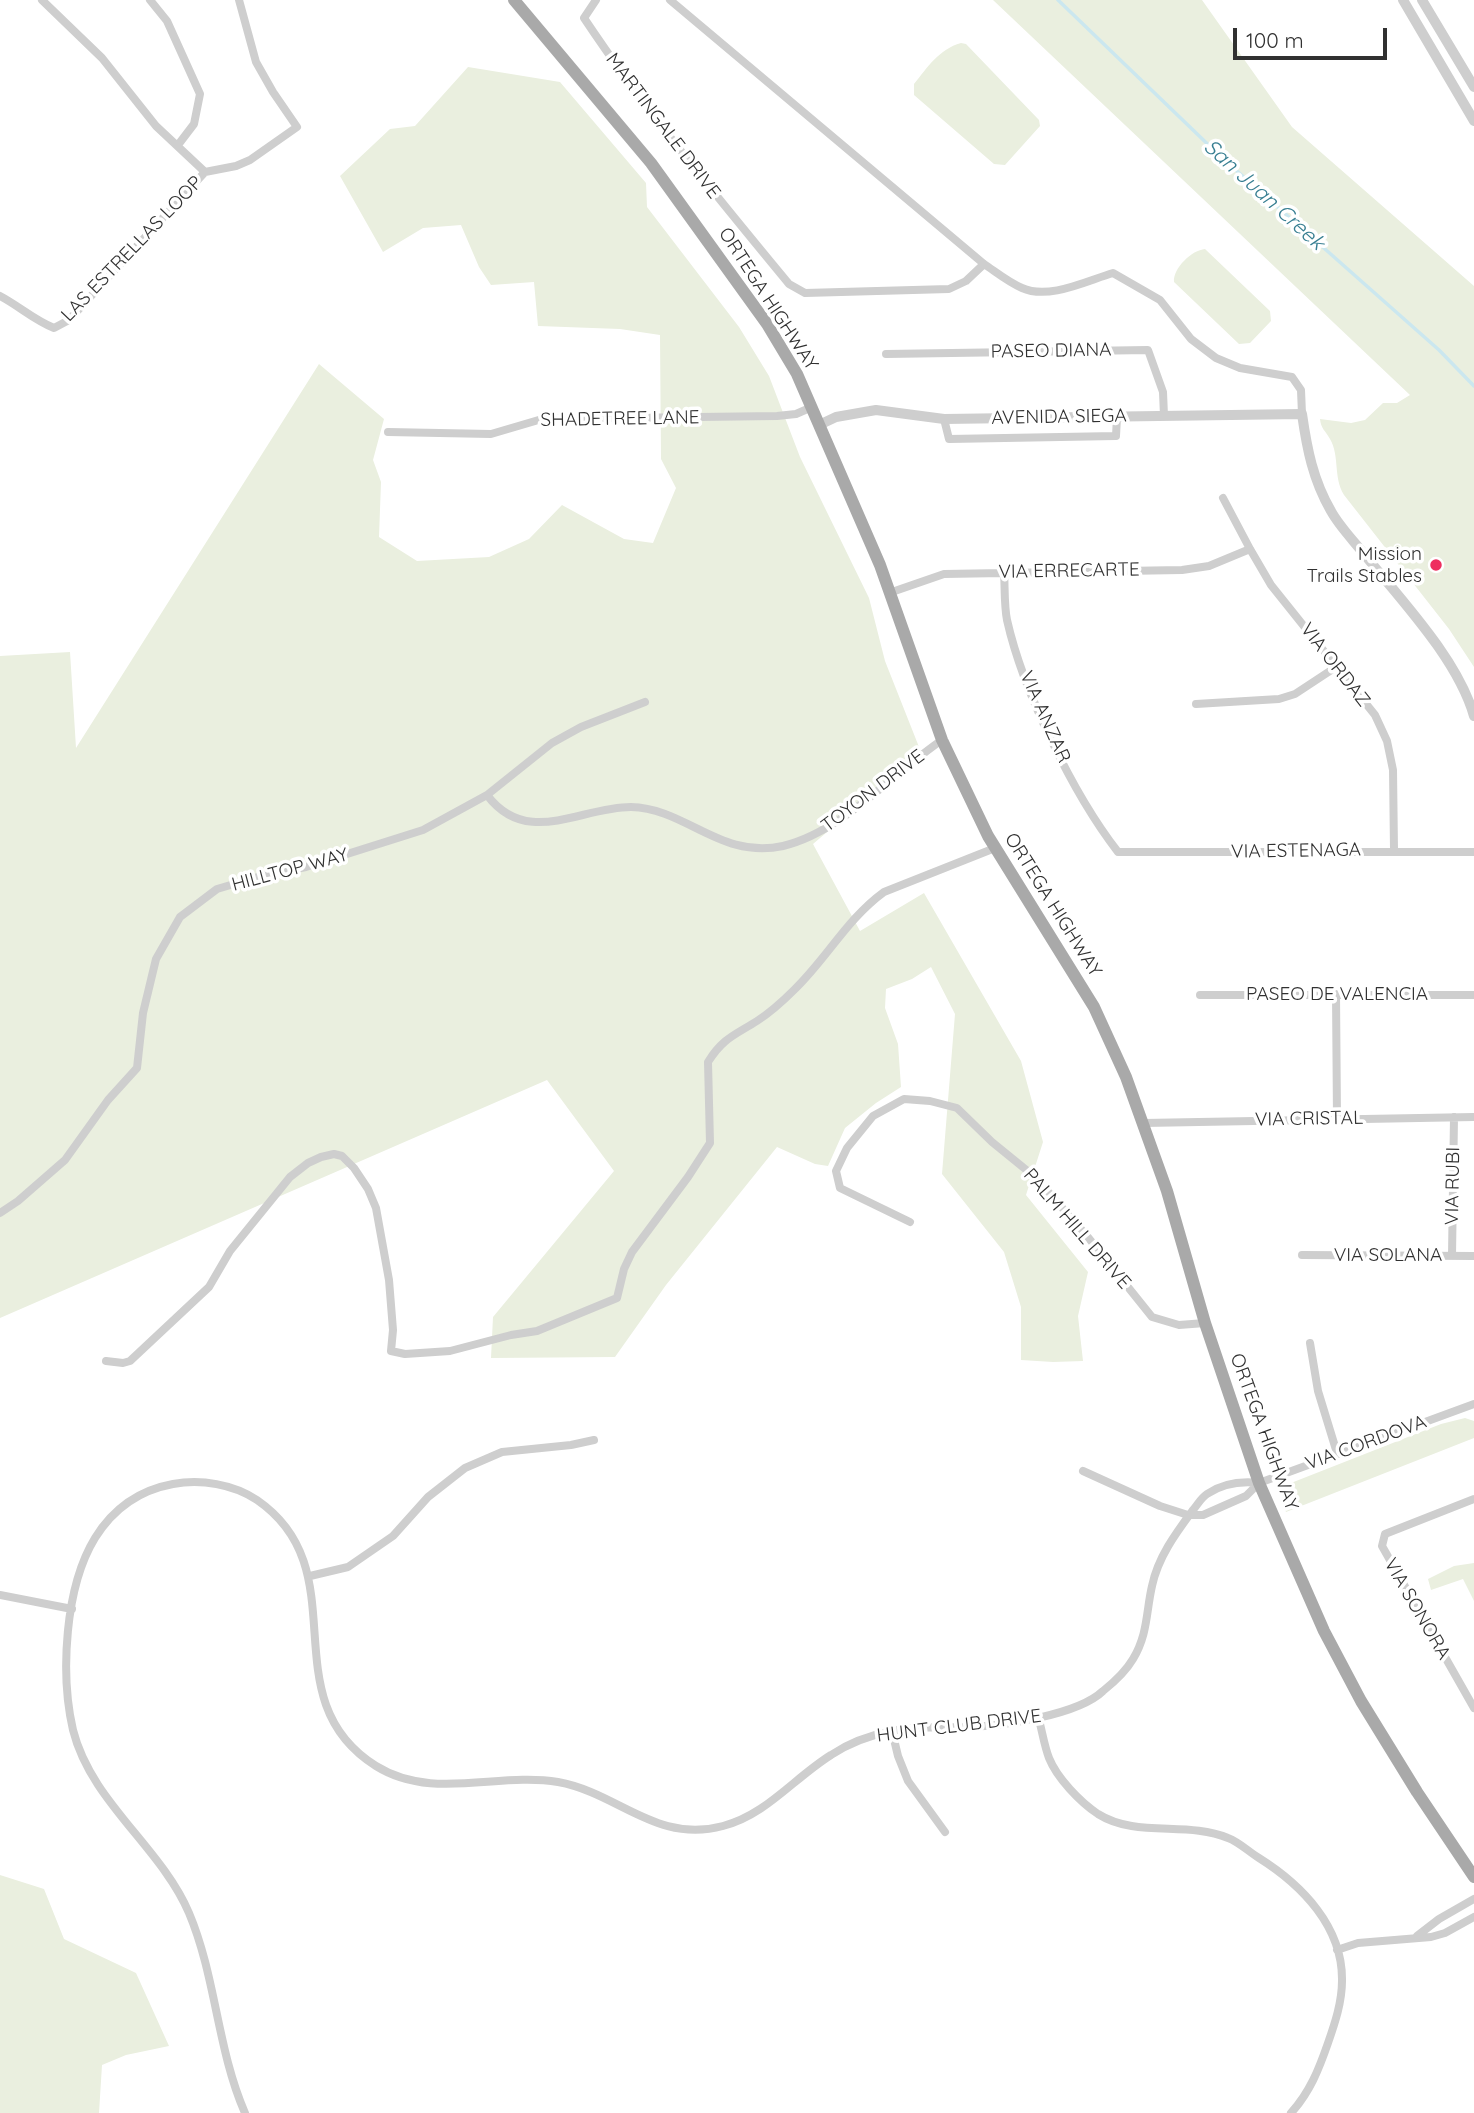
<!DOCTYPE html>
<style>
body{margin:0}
#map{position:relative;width:1474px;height:2113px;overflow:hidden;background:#fff;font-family:Quicksand,sans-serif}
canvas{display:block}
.scale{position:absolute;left:1233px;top:28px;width:154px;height:32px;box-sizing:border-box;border:4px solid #313131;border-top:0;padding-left:9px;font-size:21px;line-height:24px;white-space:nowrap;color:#313131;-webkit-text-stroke:5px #fff;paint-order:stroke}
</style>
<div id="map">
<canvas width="1474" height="2113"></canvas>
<div class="scale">100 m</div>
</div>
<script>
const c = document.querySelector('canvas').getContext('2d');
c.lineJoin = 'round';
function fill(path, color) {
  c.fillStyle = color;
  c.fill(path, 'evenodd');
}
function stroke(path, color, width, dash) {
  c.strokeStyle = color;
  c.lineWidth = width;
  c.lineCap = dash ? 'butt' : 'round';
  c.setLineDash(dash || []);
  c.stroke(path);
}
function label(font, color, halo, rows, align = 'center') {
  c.font = font + ' Quicksand,sans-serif';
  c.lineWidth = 7;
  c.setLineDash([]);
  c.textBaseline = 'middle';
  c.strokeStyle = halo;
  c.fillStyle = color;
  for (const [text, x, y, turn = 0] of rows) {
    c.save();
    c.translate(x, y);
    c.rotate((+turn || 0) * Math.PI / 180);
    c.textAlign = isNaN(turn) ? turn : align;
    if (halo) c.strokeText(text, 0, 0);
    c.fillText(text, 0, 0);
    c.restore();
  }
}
fill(new Path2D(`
 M993 0H1202L1292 127 1474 286V667L1449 629 1344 495C1333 477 1340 456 1330 439 1325 430 1321 429 1320 419L1351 423 1365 420 1383 403H1397L1410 395Z
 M961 43 966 44 1039 120 1040 126 1005 165 994 164 914 95V84C927 68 939 49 961 43Z
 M468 67 560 82 646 183 647 207 739 327 769 376 800 457 869 598 885 661 921 752 813 844 860 931 924 893 1021 1061 1043 1142 1026 1195 1088 1272 1078 1316 1083 1361 1053 1362 1021 1360V1307L1004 1252 942 1174 955 1014 931 967 912 979 886 989 885 1008 898 1044 901 1087 876 1103 845 1128 828 1166 815 1164 777 1147 666 1285 615 1357 491 1358 493 1317 614 1171 547 1080 0 1318V656L70 652 76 748 319 364 384 419 373 460 381 482 379 537 417 561 489 557 529 539 562 505 624 539 653 543 676 488 661 459 660 335 620 329 538 326 534 282 491 285 479 267 461 225 423 228 383 252 340 176 390 129 415 126Z
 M1205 249 1270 311 1271 321 1250 343 1239 344 1174 282C1173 268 1192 250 1205 249Z
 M1465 1418 1474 1421V1438L1286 1512 1282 1501 1284 1488 1291 1483 1441 1424Z
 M1474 1563V1601L1463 1579 1431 1590 1428 1579 1454 1566Z
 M0 1875 44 1889 64 1939 136 1973 169 2046 126 2055 102 2065 99 2113H0Z`), '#eaefdf');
stroke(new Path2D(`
 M1058 0 1220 156 1439 350 1474 386`), '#cbe7ef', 3.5);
stroke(new Path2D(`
 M42 0 102 58 156 126 205 172
 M150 0 167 21 200 94 194 124 178 145
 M596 0 584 18C646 111 718 198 789 284L805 293 949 289 966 281 984 264
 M670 0 984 264C996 272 1008 282 1022 288 1049 300 1086 281 1113 273L1160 300 1191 339 1216 358 1240 368 1292 377 1301 390 1302 414
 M205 172 236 166 250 160 297 127 273 92 256 62 239 0
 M0 296C19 306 34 320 54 328L69 320 205 172
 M886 354 1148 350 1163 392 1164 416
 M944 419 949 439 1116 436 1117 417
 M388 432 491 434 542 419 777 416 796 414 812 407
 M1223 498 1250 549 1271 585 1375 715 1387 741 1393 770 1394 850
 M1004 571C1005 587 1004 605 1007 620 1023 691 1073 794 1118 852H1474
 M889 593 944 574 1182 570 1209 566 1250 549
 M1196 704 1279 699 1295 694 1336 667
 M487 795C527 848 580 807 631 807 686 808 721 860 783 846 842 832 893 773 942 740
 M1336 994 1337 1119
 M1200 995H1474
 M1144 1123 1474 1117
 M0 1213 18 1201 65 1160 108 1100 137 1068 143 1013 156 959 180 917 217 889 261 876 306 867 423 830 487 795 552 743 581 727 645 702
 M910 1222 840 1188 836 1171 847 1148 873 1116 904 1099 930 1101 957 1108 992 1142 1035 1177 1087 1236 1152 1317 1179 1325 1205 1323
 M1302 1255 1474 1256
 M1452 1256 1454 1117
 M1310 1343 1318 1391 1337 1453
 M106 1361 123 1363 130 1361 209 1287 230 1251 290 1177 308 1163 321 1157 334 1154 342 1156 354 1168 368 1189 376 1208 389 1280 393 1330 391 1351 405 1354 450 1351 511 1335 537 1331 617 1298 624 1269 632 1252 688 1177 710 1143 708 1062C723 1038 735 1035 757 1021 771 1012 784 1000 795 989 827 958 847 919 884 892L995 848
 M1083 1471 1160 1506 1188 1515H1203L1246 1496 1259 1483 1474 1404
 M1474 1499 1385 1534 1382 1546 1474 1708
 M310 1576 348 1567 393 1536 428 1497 465 1468 502 1452 571 1445 594 1440
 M0 1595 72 1609
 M1038 1716C1042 1730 1044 1745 1049 1758 1057 1778 1080 1802 1098 1814 1136 1838 1187 1821 1228 1838 1239 1842 1249 1852 1259 1858 1302 1885 1343 1927 1342 1981 1342 2002 1335 2023 1328 2043 1319 2069 1310 2092 1291 2113
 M892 1731 898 1756 908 1781 945 1832
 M1417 1936 1439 1919 1474 1899
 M1337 1950 1358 1943 1431 1937 1445 1933 1474 1917
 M245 2113C217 2049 216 1977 189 1913 161 1847 91 1802 73 1730 60 1674 65 1587 95 1538 113 1509 140 1490 173 1484 201 1479 233 1484 257 1500 360 1571 268 1698 376 1766 432 1801 497 1772 558 1782 619 1793 656 1844 723 1826 766 1815 794 1778 831 1755 849 1743 871 1735 892 1731 917 1726 943 1728 968 1727 1003 1726 1078 1715 1103 1691 1113 1683 1126 1671 1133 1659 1148 1634 1146 1612 1152 1586 1158 1557 1176 1533 1193 1510 1198 1504 1201 1498 1207 1494 1222 1484 1241 1481 1259 1483`), '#cecece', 8);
stroke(new Path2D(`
 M1403 0 1474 121
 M1422 0 1474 87
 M819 425 836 417 876 410 944 419 1302 414C1307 449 1313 480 1331 511 1338 524 1350 537 1360 549 1398 597 1457 657 1474 716`), '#cecece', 10);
stroke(new Path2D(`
 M514 0 651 163 767 324 797 374 880 565 942 740 988 836 1094 1007 1126 1077 1167 1191 1205 1323 1259 1483 1324 1631 1361 1701 1417 1792 1474 1877`), '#a9a9a9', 12);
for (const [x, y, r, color] of [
 [1436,565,7,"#ee2e5f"]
]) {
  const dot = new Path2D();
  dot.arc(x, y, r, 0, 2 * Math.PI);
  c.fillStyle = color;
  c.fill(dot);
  stroke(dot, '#fff', 2.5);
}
label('19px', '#313131', '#fff', [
 ["MARTINGALE DRIVE",663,126,53],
 ["LAS ESTRELLAS LOOP",132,249,-46],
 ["ORTEGA HIGHWAY",768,299,57],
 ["PASEO DIANA",1051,351,-1],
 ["AVENIDA SIEGA",1059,417,-1],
 ["SHADETREE LANE",620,419,-1],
 ["VIA ERRECARTE",1069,571,-1],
 ["VIA ORDAZ",1335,665,52],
 ["VIA ANZAR",1045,717,66],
 ["TOYON DRIVE",873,791,-37],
 ["VIA ESTENAGA",1296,851,-1],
 ["HILLTOP WAY",290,870,-15],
 ["ORTEGA HIGHWAY",1053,905,58],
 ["PASEO DE VALENCIA",1337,994],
 ["VIA CRISTAL",1309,1119,-1],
 ["VIA RUBI",1453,1186,-89],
 ["PALM HILL DRIVE",1077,1229,49],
 ["VIA SOLANA",1388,1255],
 ["ORTEGA HIGHWAY",1264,1432,70],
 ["VIA CORDOVA",1366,1443,-20],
 ["VIA SONORA",1417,1609,60],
 ["HUNT CLUB DRIVE",959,1726,-7]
]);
label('19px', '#313131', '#fff', [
 ["Mission",1422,554],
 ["Trails Stables",1422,576]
], 'right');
label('italic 21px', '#387f92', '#fff', [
 ["San Juan Creek",1264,195,42]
]);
</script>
